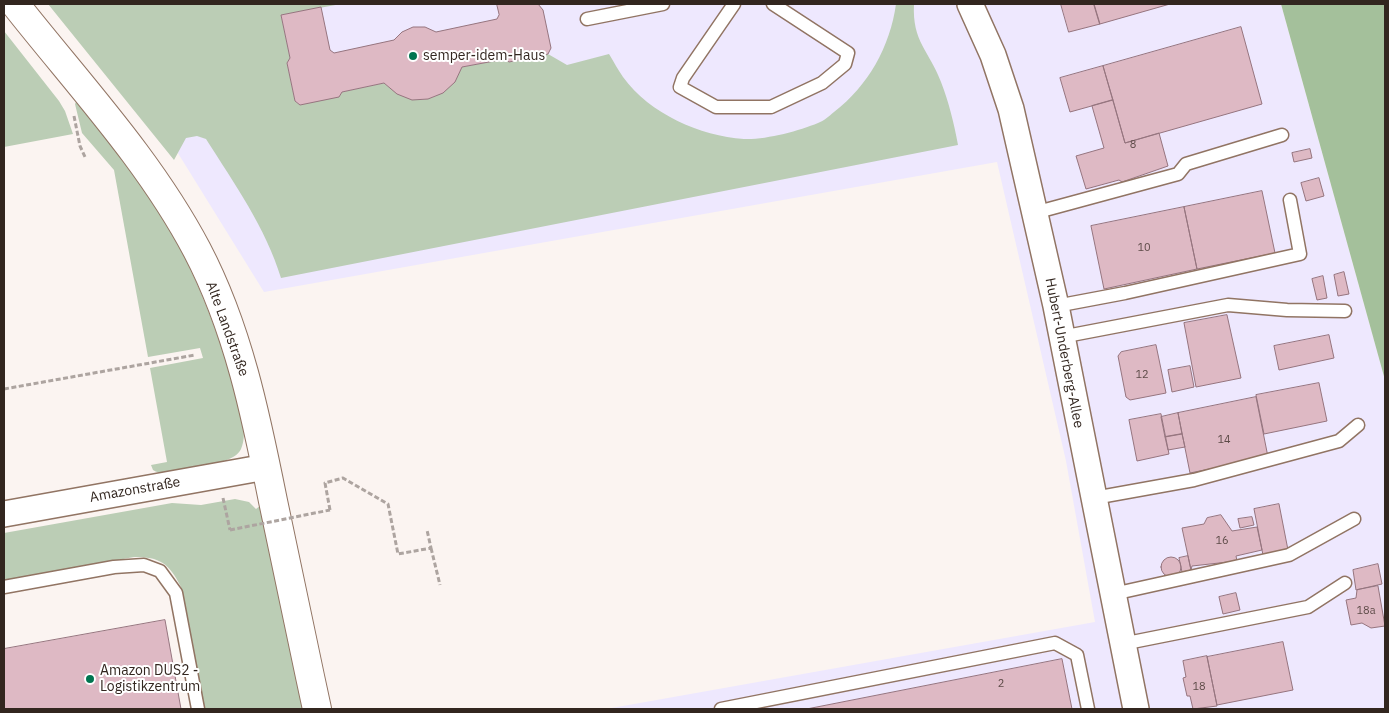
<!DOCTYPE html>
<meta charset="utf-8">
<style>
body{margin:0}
#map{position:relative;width:1389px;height:713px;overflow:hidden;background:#fbf4f1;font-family:"IBM Plex Sans",sans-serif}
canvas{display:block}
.frame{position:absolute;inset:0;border:5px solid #32261f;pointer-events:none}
</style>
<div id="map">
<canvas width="1389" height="713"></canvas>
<div class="frame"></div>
</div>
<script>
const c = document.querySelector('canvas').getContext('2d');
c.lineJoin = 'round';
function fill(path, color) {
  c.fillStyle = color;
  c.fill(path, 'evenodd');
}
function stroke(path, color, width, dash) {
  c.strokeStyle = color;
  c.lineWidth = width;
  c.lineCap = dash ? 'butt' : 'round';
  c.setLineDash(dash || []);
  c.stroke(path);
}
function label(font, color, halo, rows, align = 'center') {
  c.font = font + ' "IBM Plex Sans",sans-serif';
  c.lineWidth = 4;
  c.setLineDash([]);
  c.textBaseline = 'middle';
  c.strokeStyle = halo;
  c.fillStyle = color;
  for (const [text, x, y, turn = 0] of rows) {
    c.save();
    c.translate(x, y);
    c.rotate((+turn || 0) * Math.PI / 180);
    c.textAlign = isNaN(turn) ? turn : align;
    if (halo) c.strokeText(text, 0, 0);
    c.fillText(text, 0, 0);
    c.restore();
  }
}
fill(new Path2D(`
 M61 4H1281L1385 380V709H606L1095 622 1066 461 997 162 264 292 176 150Z`), '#eee8fe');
fill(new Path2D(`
 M48 4H341L281 15 290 58 287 63 295 101 300 105 342 92 384 83C415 110 444 103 462 67L505 59 509 62 548 54 567 65 609 54C614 62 618 70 623 77 650 114 700 136 744 139 765 140 799 131 818 123 824 121 829 116 834 112 868 86 890 47 896 4H914C912 42 929 50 941 82 949 103 954 123 958 145L281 278C266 228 234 183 206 139L197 136 186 138 174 160Z
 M4 31 59 101 65 111 73 134 4 147Z
 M76 102C102 133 129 164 151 198 189 257 216 322 234 389 239 406 249 432 241 449 236 460 216 463 204 466 192 469 164 478 153 470L151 465 167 462 150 368 203 358 200 348 148 357 114 170 82 133 75 104Z
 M235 499 249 502 256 509 261 505 304 709H203L181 587C169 563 160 557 134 557L4 581V533L172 503 201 505Z`), '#bbcdb5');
fill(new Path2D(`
 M1281 4H1385V380Z`), '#a4c09b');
const building = new Path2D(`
 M497 4H538L543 10 551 48 548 54 509 62 505 59 462 67 455 82 443 93 428 99 412 100 397 94 384 83 342 92 339 97 300 105 295 101 287 63 290 58 281 15 321 7 330 50 334 53 394 40 402 32 413 27H425L436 32 497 19 499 15Z
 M1061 4H1094L1100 24 1069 32Z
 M1094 4H1170L1100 24Z
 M1241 27 1262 104 1125 143 1103 66Z
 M1103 66 1113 100 1070 112 1060 78Z
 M1113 100 1125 143 1159 133 1168 166 1122 182 1119 180 1086 189 1076 156 1104 148 1092 106Z
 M1310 149 1312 158 1294 162 1292 153Z
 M1319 178 1324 196 1306 201 1301 183Z
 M1262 191 1275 253 1197 269 1184 207Z
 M1184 207 1197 269 1104 289 1091 226Z
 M1344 272 1349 294 1338 296 1334 275Z
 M1323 276 1327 298 1317 300 1312 279Z
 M1227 315 1241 378 1196 387 1184 323Z
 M1329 335 1334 358 1279 370 1274 346Z
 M1156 345 1166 393 1130 400 1126 397 1118 356 1121 352Z
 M1190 366 1194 387 1172 392 1168 370Z
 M1319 383 1327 421 1264 434 1256 395Z
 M1256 397 1268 457 1190 473 1178 413Z
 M1178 413 1182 434 1165 437 1161 417Z
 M1161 414 1169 454 1137 461 1129 420Z
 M1182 434 1185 447 1168 450 1165 437Z
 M1279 504 1288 550 1263 555 1254 509Z
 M1221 515 1232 531 1257 527 1262 550 1236 556 1237 561 1192 566 1191 570 1182 528 1204 524 1207 518Z
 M1252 517 1254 525 1240 528 1238 519Z
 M1188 556 1191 570 1182 572 1179 558Z
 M1161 567a10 10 0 1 1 20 0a10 10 0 1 1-20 0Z
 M1378 564 1382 584 1356 590 1353 570Z
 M1378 586 1385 626 1371 628 1362 623 1351 625 1346 600 1356 598 1357 590Z
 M1236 593 1240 610 1223 614 1219 597Z
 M165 620 181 709H4V649Z
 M1283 642 1293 690 1217 705 1207 657Z
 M1207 656 1217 706 1193 709 1190 696H1187L1183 678 1186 677 1183 661Z
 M1062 659 1072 709H807Z`);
fill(building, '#deb9c4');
stroke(building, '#96757f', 1);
const lane = new Path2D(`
 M734 4 683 78 680 87 716 107H771L822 83 845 64 848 53 773 4
 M587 19 663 4
 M1034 213 1178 174 1186 164 1282 135
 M1056 306 1125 293 1300 254 1290 200
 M1061 337 1228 305 1287 310 1345 311
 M1094 498 1194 480 1339 441 1358 425
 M4 587 114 567 144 565 160 571 176 593 198 709
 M1113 594 1289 555 1354 519
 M1122 644 1308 607 1345 583
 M721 709 1055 643 1077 655 1088 709`);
const street = new Path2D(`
 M970 4 993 55 1011 109 1056 306 1136 709
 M4 514 266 467`);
const secondary = new Path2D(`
 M15 4C78 84 149 159 197 250 238 328 256 416 273 501 288 571 302 640 317 709`);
stroke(lane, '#917463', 15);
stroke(street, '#917463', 28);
stroke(secondary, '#917463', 30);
stroke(new Path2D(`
 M74 116 80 146 86 159
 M4 389 195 355
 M223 498 230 530
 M330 510 325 483 343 478 388 504 398 554 431 548 427 530
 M431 548 440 585`), '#ada4a0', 3, [5, 2.5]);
stroke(lane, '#fff', 12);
stroke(street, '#fff', 25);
stroke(secondary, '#fff', 28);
stroke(new Path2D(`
 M230 530 330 510`), '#ada4a0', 3, [5, 2.5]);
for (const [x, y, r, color] of [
 [413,56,5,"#007550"],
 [90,679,5,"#007550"]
]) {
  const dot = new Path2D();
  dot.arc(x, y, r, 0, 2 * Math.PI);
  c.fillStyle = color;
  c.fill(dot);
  stroke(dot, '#fff', 2);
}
label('11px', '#5d4b48', null, [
 ["8",1133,145],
 ["10",1144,248],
 ["12",1142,375],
 ["14",1224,440],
 ["16",1222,541],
 ["18a",1366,611],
 ["2",1001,684],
 ["18",1199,687]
]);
label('14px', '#32261f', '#fff', [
 ["semper-idem-Haus",423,56],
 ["Amazon DUS2 -",100,671],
 ["Logistikzentrum",100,687]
], 'left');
label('14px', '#32261f', '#fff', [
 ["Alte Landstraße",227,329,70],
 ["Hubert-Underberg-Allee",1064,353,79],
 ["Amazonstraße",135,490,-10]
]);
</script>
